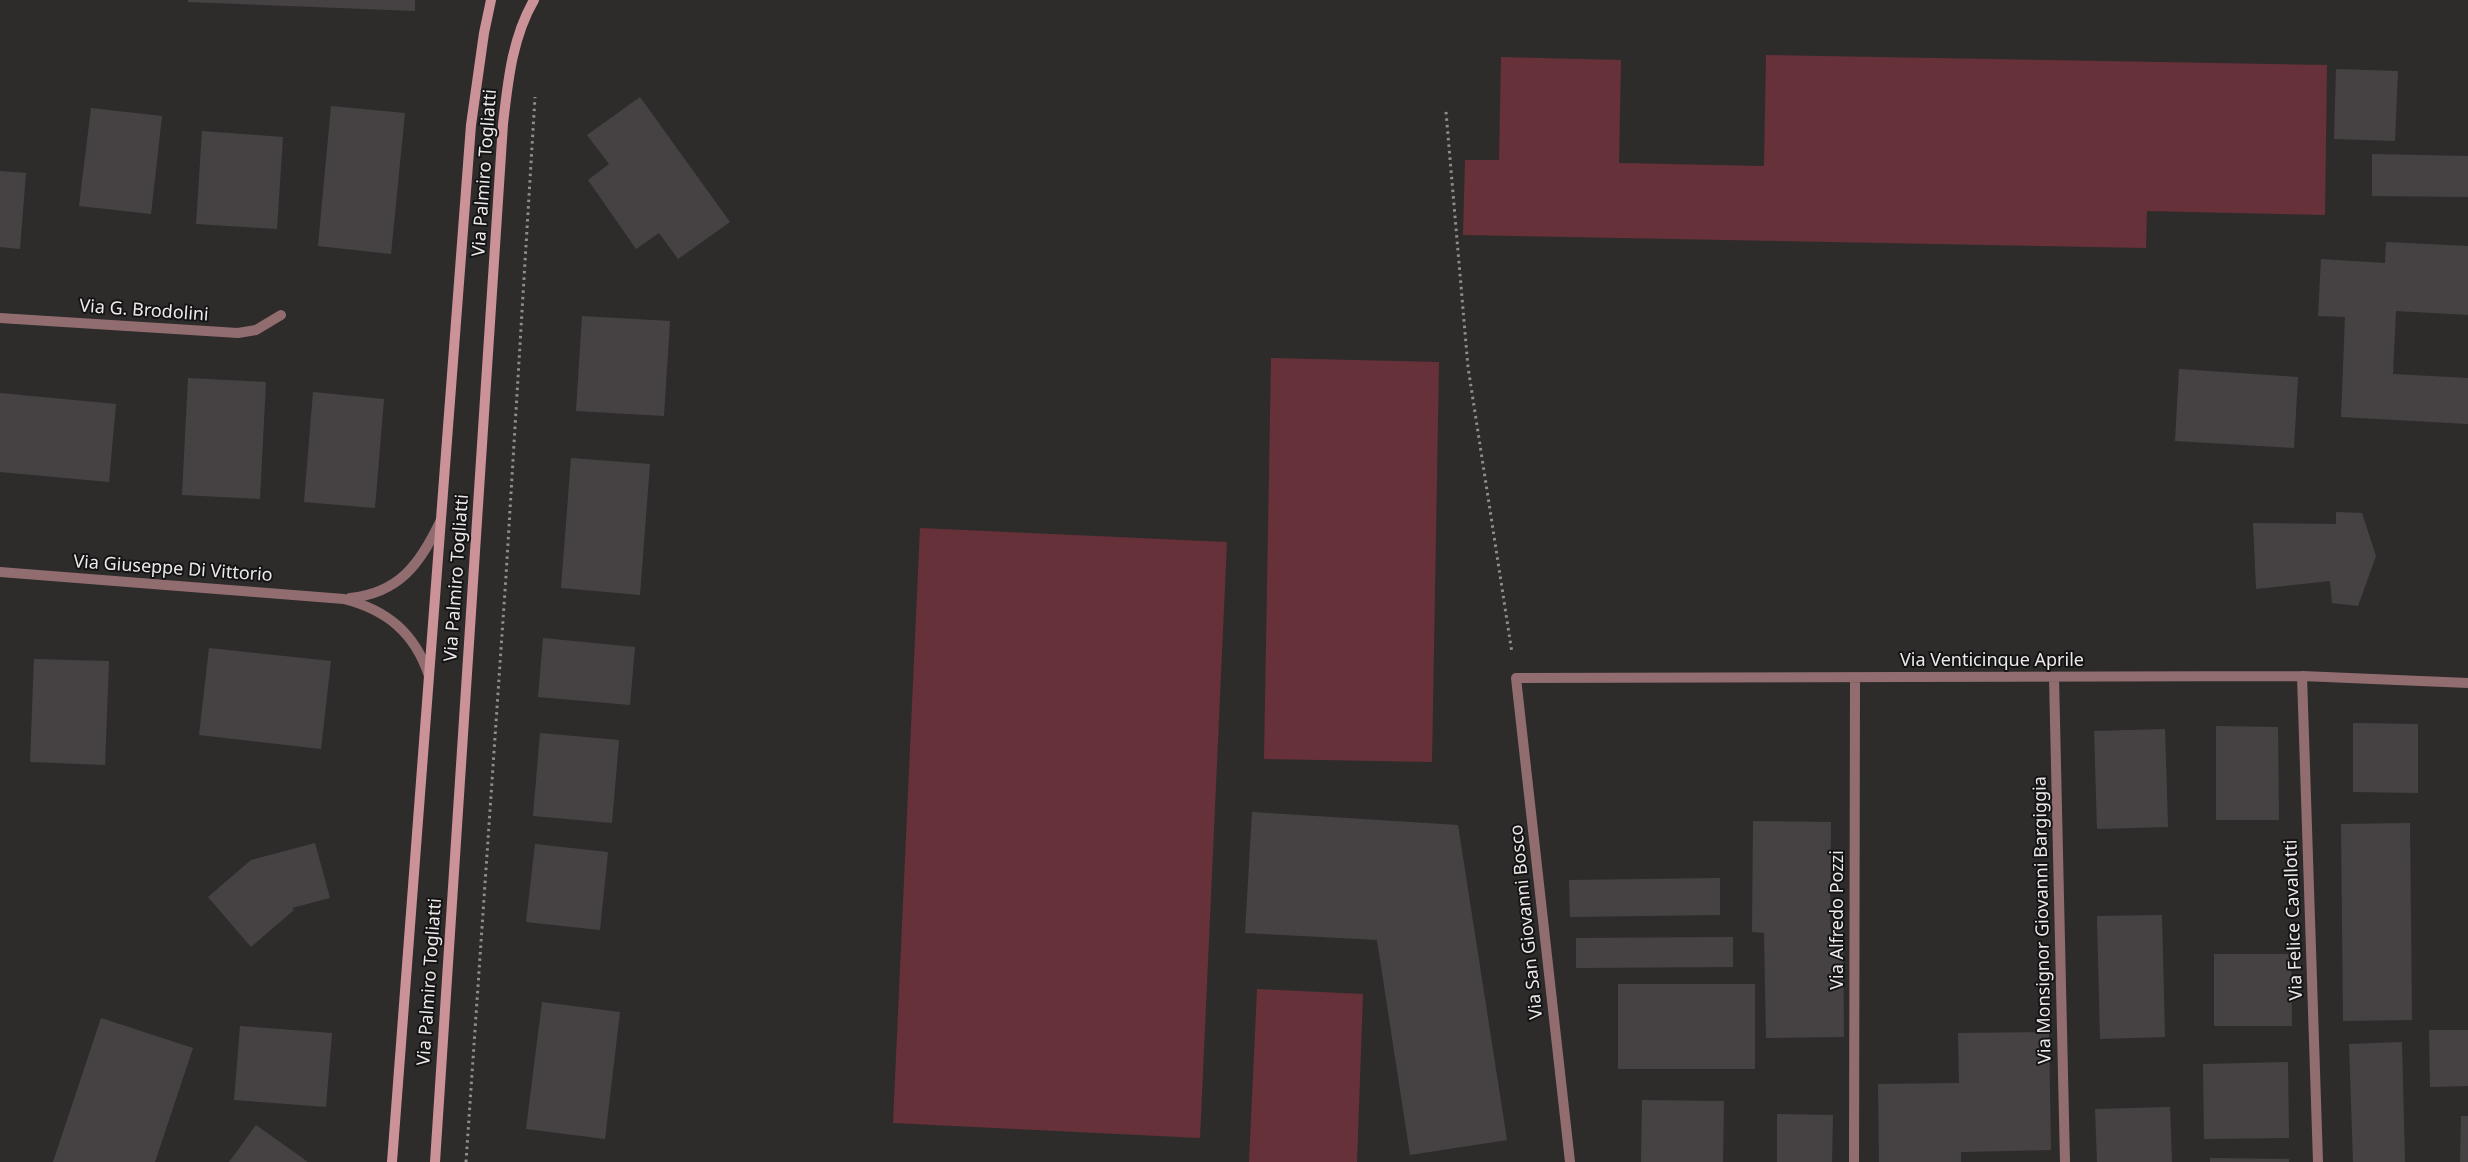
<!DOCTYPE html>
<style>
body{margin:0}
canvas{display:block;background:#2e2b2b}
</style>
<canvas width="2468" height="1162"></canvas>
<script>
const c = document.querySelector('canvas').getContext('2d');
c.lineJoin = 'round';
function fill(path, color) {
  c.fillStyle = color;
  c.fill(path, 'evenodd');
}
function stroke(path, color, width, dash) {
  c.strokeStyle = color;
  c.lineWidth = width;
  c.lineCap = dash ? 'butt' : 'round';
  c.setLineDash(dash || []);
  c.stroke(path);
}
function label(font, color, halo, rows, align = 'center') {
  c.font = font + ' "Noto Sans",sans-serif';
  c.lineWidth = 4;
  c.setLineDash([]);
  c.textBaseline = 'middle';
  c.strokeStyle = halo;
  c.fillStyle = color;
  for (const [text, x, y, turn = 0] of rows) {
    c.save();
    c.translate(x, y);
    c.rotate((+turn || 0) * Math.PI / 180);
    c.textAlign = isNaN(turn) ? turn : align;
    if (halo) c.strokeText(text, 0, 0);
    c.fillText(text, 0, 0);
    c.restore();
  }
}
fill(new Path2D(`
 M1766 55 2327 65 2325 215 2147 211 2146 248 1463 235 1465 160H1499L1501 57 1621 60 1619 163 1764 166Z
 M1271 358 1439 362 1432 762 1264 759Z
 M920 528 1227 542 1200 1138 893 1123Z
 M1257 989 1363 994 1357 1162H1249Z`), '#663138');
fill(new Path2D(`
 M188 0H415V11L188 2Z
 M2336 69 2398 71 2395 141 2334 139Z
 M640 97 730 222 678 259 659 233 636 249 588 180 609 164 587 135Z
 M331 106 405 113 391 254 318 246Z
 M91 108 162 116 151 214 79 206Z
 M202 131 283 137 277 229 196 224Z
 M2372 154 2468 156V197L2372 196Z
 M0 171 26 173 20 249 0 247Z
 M2386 242 2468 246V315L2396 311 2393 374 2468 378V424L2341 417 2345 317 2318 316 2321 259 2385 263Z
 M582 316 670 321 664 416 576 411Z
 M2179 369 2298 377 2294 448 2175 441Z
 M188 378 266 382 260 499 182 495Z
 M313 392 384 399 375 508 304 502Z
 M0 393 116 404 109 482 0 472Z
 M571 458 650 464 640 595 561 588Z
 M2336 512 2362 513 2376 556 2358 606 2332 603 2330 581 2256 589 2253 523 2336 524Z
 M543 638 635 647 630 705 538 697Z
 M209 648 331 661 321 749 199 735Z
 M34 659 109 661 105 765 30 762Z
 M2353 723 2418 724V793L2353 792Z
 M2216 726 2278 727 2279 820H2216Z
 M2165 729 2168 827 2097 829 2094 731Z
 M540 733 619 740 612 823 533 816Z
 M1252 812 1458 825 1507 1140 1410 1155 1377 940 1245 933Z
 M1753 821 1831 822 1830 929 1843 928 1844 1037 1766 1038 1764 933 1752 932Z
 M2410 823 2412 1020 2343 1021 2341 824Z
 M315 843 330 898 292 908 294 910 251 947 208 897 251 860Z
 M535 844 608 852 600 930 526 922Z
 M1720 878V915L1570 917 1569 880Z
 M2162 915 2165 1037 2100 1039 2097 916Z
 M1733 937V967L1576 968V938Z
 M2214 954H2291L2292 1026H2214Z
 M1618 984H1755V1069H1618Z
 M542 1002 620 1012 605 1139 526 1129Z
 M101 1018 193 1048 155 1162H53Z
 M240 1026 332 1033 326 1107 234 1100Z
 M2429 1030H2468V1086L2430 1087Z
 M2049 1032 2051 1150 1961 1152V1162H1879L1878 1084 1959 1083 1958 1033Z
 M2402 1042 2405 1162H2353L2349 1044Z
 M2288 1062 2289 1138 2204 1139 2203 1064Z
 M1642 1100 1724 1101 1723 1162H1641Z
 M2170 1107 2172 1162H2097L2095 1109Z
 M1777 1114 1833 1115 1832 1162H1777Z
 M2461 1116H2468V1162H2460Z
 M256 1125 308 1162H229Z
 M2210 1158 2289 1159V1162H2210Z`), '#464243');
stroke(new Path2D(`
 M1446 112 1468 367 1512 653
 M466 1162 506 576 535 97`), '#908d8e', 3, [2.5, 4]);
stroke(new Path2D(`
 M0 318 238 333 256 330 281 315
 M0 572 344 599C387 610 415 633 429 676
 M350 598C399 593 420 564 440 522
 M2302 676 2318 1162
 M2054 677 2065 1162
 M1570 1162 1516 678 2302 676 2468 683
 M1854 1162 1855 678`), '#916d70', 10);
stroke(new Path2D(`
 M392 1162 471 125 484 33 491 0
 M435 1162 503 124C508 81 512 38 534 0`), '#cb9297', 10);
label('18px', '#ece9ea', '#151414', [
 ["Via Palmiro Togliatti",485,173,-86],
 ["Via G. Brodolini",144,311,4],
 ["Via Giuseppe Di Vittorio",173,569,4],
 ["Via Palmiro Togliatti",457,578,-86],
 ["Via Venticinque Aprile",1992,661],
 ["Via Alfredo Pozzi",1838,920,-90],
 ["Via Monsignor Giovanni Bargiggia",2043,920,-91],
 ["Via Felice Cavallotti",2294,920,-92],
 ["Via San Giovanni Bosco",1527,922,-96],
 ["Via Palmiro Togliatti",430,982,-86]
]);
</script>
